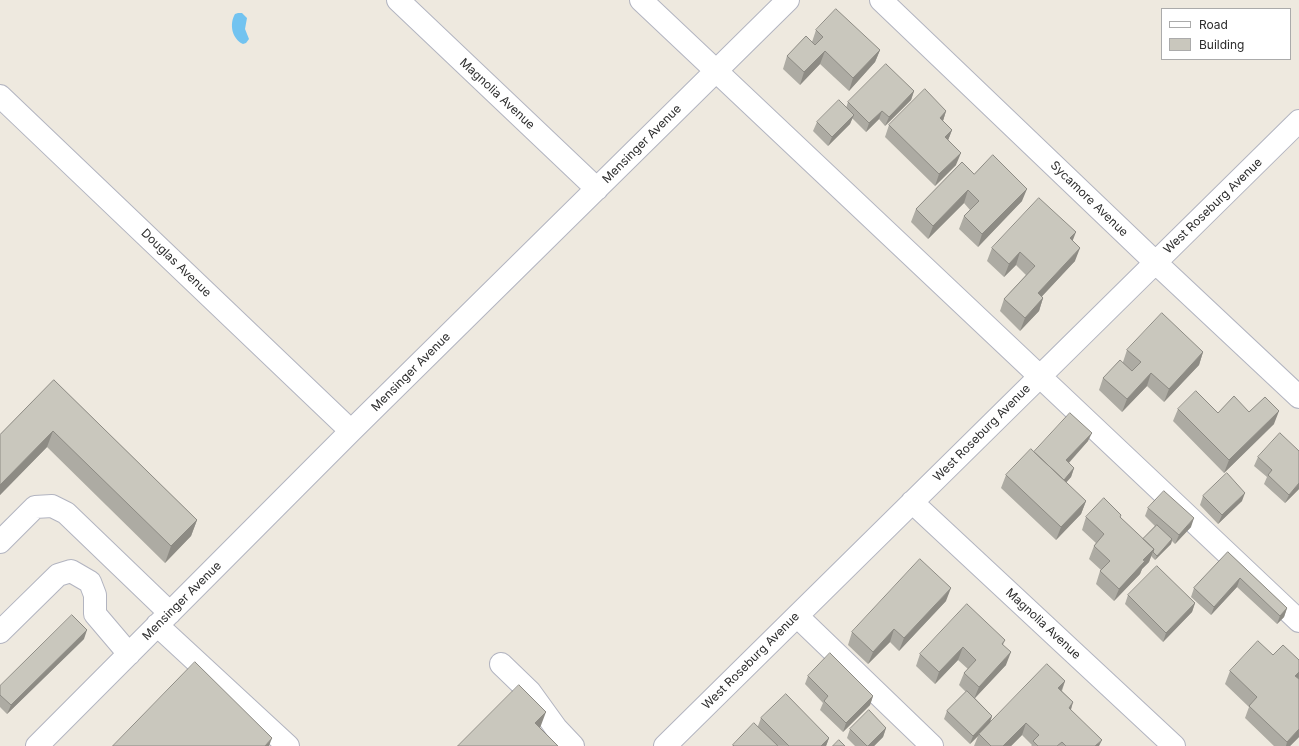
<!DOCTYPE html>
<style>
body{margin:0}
#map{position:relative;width:1299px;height:746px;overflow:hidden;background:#eee9df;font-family:Inter,sans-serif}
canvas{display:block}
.legend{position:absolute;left:1161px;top:8px;width:130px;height:52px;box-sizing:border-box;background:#fff;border:1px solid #ababab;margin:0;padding:5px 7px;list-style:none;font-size:12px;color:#2c2c2c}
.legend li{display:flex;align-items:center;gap:8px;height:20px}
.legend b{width:20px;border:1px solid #ababab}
</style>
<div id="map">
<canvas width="1299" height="746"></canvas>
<ul class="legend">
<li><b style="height:5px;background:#fff"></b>Road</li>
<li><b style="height:11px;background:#c9c7bd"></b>Building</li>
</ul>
</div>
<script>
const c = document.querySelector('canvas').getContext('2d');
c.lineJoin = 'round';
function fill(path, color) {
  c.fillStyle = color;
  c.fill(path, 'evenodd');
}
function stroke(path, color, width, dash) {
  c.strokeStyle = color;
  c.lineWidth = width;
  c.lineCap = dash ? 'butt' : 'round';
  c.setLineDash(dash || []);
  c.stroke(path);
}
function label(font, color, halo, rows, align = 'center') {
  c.font = font + ' Inter,sans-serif';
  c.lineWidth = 4;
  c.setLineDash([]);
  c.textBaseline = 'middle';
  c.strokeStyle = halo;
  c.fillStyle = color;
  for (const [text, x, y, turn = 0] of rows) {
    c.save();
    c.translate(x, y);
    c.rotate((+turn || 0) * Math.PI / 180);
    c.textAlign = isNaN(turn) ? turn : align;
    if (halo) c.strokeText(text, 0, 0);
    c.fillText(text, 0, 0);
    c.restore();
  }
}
fill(new Path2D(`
 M238 13H242L247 18 245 29 249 39 246 43 243 44C232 39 229 24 235 14Z`), '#72c3f0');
const minor = new Path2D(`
 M398 0 597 189
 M641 0 1299 621
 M881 0 1155 262 1299 397
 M0 96 351 431
 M912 502 1174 746
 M0 542 35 507 52 506 66 513 170 613
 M797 616 932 746
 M157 625 288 746
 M0 632 58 575 71 571 90 582 95 595V614L129 654
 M501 664 530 692 556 728 573 746
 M37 746 351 431 788 0
 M665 746 1299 121`);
stroke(minor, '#b2b4c0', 24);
stroke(minor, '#fff', 22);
fill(new Path2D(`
 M816 30 880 50 875 62 849 91 820 64 800 85 783 69 787 56 812 42Z
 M914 91 911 100 885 126 879 119 866 132 852 118 850 124 828 146 813 131 817 122 846 108 848 102Z
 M946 111 943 121 952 130 948 140 956 165 935 186 885 137 889 125Z
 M974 174 1022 201 978 247 959 229 964 216 970 210 964 203 928 239 911 222 916 209Z
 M1072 241 1075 261 1042 296 1043 298 1039 311 1020 331 1000 311 1004 299 1026 275 1016 265 1004 277 987 261 992 248Z
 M1127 350 1203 352 1199 365 1164 402 1147 386 1122 412 1099 390 1103 378 1123 362Z
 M54 380 197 520 191 536 165 563 47 447 0 495V435Z
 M1178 409 1218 413 1249 412 1274 424 1224 473 1173 421Z
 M1088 441 1069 463 1074 468 1071 477 1066 483 1086 501 1081 514 1056 540 1001 488 1006 475 1034 452Z
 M1258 457 1299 489 1285 503 1264 484 1267 477 1254 466Z
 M1203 496 1242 501 1218 524 1200 505Z
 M1148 508 1191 527 1175 544 1172 541 1171 544 1155 560 1151 556 1149 562 1142 569 1140 574 1114 601 1096 584 1100 571 1101 570 1089 559 1094 546 1096 543 1082 530 1086 517 1121 515 1120 517 1143 539 1155 526 1145 516Z
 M1228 552 1287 608 1284 617 1277 624 1237 587 1211 615 1191 597 1194 588Z
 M1128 595 1195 603 1192 612 1163 642 1125 604Z
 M946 601 899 651 890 642 868 664 848 645 852 632Z
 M84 639 7 714 0 707V686Z
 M1005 640 1003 645 1006 665 975 698 992 716 990 723 1065 681 1062 691 1073 702 1071 710 1099 746H1031L1032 745 1022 735 1011 746H974L978 736 970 744 944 719 947 711 966 692 959 685 964 673 968 669 958 660 935 684 916 666 920 654Z
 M1273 655 1299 660V737L1290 746H1274L1245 718 1249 707 1225 684 1230 671Z
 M808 676 873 696 870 705 843 732 820 710 823 703 805 684Z
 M761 718 829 738 826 746H732L733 745 758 726Z
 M886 728 883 737 874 746H855L847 738 850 729Z`), '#adaba3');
fill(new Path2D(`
 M880 50 875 62 849 91 853 78Z
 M825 51 820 64 800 85 804 72Z
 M914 91 911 100 885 126 889 117Z
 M882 111 879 119 866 132 869 123Z
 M946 111 942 124 940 118Z
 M854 115 850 124 828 146 832 137Z
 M952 130 947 143 945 137Z
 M961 153 956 165 935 186 939 174Z
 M1027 189 1022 201 978 247 982 234Z
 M968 190 964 203 928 239 933 226Z
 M1076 232 1071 245 1070 238Z
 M1080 248 1075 261 1033 306 1038 293Z
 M1020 252 1016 265 1004 277 1009 264Z
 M1043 298 1039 311 1020 331 1025 318Z
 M1203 352 1199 365 1164 402 1169 389Z
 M1151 373 1147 386 1122 412 1127 399Z
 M1279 411 1274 424 1224 473 1229 460Z
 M53 431 47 447 0 495V485Z
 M1092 433 1088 441 1063 469 1066 460Z
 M1074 468 1071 477 1060 489 1063 480Z
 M1299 483V489L1285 503 1289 495Z
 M1245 493 1242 501 1218 524 1222 515Z
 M1086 501 1081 514 1056 540 1061 527Z
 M1194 518 1191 527 1175 544 1179 535Z
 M197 520 191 536 165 563 171 546Z
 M1172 539 1171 544 1155 560 1157 556Z
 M1154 549 1149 562 1142 569 1140 574 1114 601 1119 589 1143 560Z
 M1240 578 1237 587 1211 615 1214 607Z
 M951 588 946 601 899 651 904 638Z
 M1195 603 1192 612 1163 642 1166 633Z
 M1287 608 1284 617 1277 624 1280 616Z
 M894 629 890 642 868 664 873 652Z
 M87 630 84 639 7 714 11 705Z
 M963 647 958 660 935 684 939 672Z
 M1011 652 1006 665 974 699 979 687Z
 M1299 672V679L1295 676Z
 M1065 681 1060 694 1058 688Z
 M873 696 870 705 843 732 846 723Z
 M1073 702 1069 715V708Z
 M546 712 540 728 535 723Z
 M992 716 989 725 979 734 978 736 970 744 973 736Z
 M1026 723 1022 735 1011 746H1003Z
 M886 728 883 737 874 746H868Z
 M1299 729V737L1290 746H1286L1287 742Z
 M272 738 269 746H265Z
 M829 738 826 746H821Z
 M1102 740 1099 746H1095Z`), '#8d8b84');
const building = new Path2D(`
 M836 9 880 50 853 78 825 51 804 72 787 56 806 36 815 45 823 37 816 30Z
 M886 64 914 91 889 117 882 111 869 123 848 102Z
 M925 89 946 111 940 118 952 130 945 137 961 153 939 174 889 125Z
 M839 100 854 115 832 137 817 122Z
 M993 155 1027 189 982 234 964 216 979 201 968 190 933 226 916 209 962 162 974 174Z
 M1039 198 1076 232 1070 238 1080 248 1038 293 1043 298 1025 318 1004 299 1035 266 1020 252 1009 264 992 248Z
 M1162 313 1203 352 1169 389 1151 373 1127 399 1103 378 1120 360 1132 371 1141 362 1127 350Z
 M54 380 197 520 171 546 53 431 0 485V435Z
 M1196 391 1218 413 1234 396 1249 412 1265 397 1279 411 1229 460 1178 409Z
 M1070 413 1092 433 1066 460 1074 468 1064 480 1034 452Z
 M1280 433 1299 451V483L1289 495 1268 475 1272 470 1258 457Z
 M1031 449 1086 501 1061 527 1006 475Z
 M1227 473 1245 493 1222 515 1203 496Z
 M1164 491 1194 518 1179 535 1148 508Z
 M1104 498 1121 515 1120 517 1154 549 1143 560 1145 561 1119 589 1100 571 1110 561 1094 546 1104 534 1086 517Z
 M1157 525 1172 539 1157 556 1153 552 1154 549 1143 539Z
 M1228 552 1287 608 1280 616 1240 578 1214 607 1194 588Z
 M920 559 951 588 904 638 894 629 873 652 852 632Z
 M1157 566 1195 603 1166 633 1128 595Z
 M967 604 1005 640 1002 644 1011 652 979 687 964 673 976 660 963 647 939 672 920 654Z
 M72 615 87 630 11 705 0 695V686Z
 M1258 641 1273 655 1283 645 1299 660V672L1295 676 1299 679V729L1287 742 1249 706 1257 697 1230 671Z
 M830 653 873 696 846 723 824 701 828 696 808 676Z
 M195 662 272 738 265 746H113Z
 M1047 664 1065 681 1058 688 1073 702 1069 708 1102 740 1095 746H1066L1062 742 1057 746H1038L1033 741 1039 735 1026 723 1003 746H991L979 734Z
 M519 685 546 712 535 723 558 746H458Z
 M967 691 992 716 973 736 947 711Z
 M786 694 829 738 821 746H789L761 718Z
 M869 710 886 728 868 746H867L850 729Z
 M754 723 778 746H734L733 745Z
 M839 740 845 746H833Z`);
fill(building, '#c9c7bd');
stroke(building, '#8d8b84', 1);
label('12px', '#2c2c2c', '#fff', [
 ["Magnolia Avenue",497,94,43],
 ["Mensinger Avenue",642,144,-45],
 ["Sycamore Avenue",1089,199,44],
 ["West Roseburg Avenue",1213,206,-44],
 ["Douglas Avenue",176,263,44],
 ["Mensinger Avenue",411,372,-45],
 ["West Roseburg Avenue",982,433,-45],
 ["Mensinger Avenue",182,601,-45],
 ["Magnolia Avenue",1043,624,43],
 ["West Roseburg Avenue",751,661,-45]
]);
</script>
